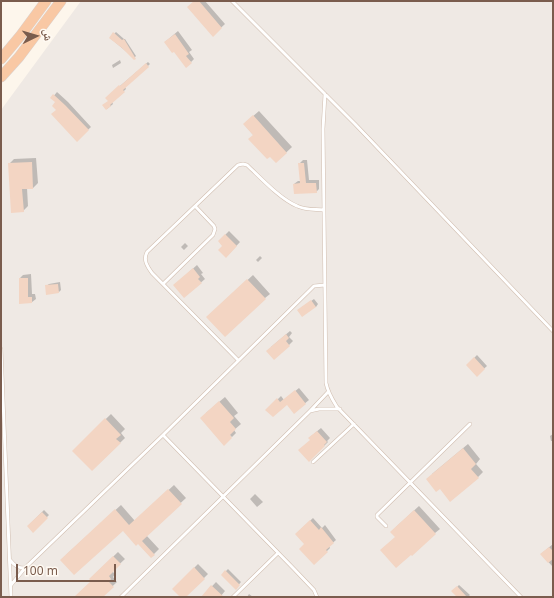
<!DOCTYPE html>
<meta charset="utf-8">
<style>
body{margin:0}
#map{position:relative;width:554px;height:598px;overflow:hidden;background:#fdf6ec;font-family:"Noto Sans","Noto Naskh Arabic",sans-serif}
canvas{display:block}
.frame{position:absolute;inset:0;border:2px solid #7a5c4d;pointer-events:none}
.north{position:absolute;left:16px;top:16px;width:40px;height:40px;-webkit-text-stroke:3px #fffaf3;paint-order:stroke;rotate:85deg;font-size:11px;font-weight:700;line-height:16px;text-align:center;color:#7a5c4d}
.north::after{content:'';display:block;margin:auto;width:14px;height:18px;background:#7a5c4d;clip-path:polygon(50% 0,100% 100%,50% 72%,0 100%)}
.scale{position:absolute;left:16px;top:564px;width:100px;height:18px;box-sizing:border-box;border:2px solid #7a5c4d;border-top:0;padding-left:5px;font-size:12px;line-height:14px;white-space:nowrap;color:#7a5c4d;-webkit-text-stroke:3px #fffaf3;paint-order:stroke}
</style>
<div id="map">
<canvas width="554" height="598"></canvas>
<div class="frame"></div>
<div class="north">ش</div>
<div class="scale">100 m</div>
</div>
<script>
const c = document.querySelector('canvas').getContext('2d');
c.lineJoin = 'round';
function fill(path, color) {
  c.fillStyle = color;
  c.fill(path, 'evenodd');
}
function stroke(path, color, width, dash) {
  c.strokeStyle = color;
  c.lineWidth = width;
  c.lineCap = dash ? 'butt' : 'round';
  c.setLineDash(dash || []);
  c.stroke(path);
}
fill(new Path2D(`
 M81 1H553V597H1V110Z`), '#efe9e4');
fill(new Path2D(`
 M195 1H205L225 24 213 35Z
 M178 31 192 50 189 52 194 59 191 62 174 50 165 42Z
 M116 32 124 39H125L136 56 134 58 110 38Z
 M120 60 121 63 113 68 112 65Z
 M148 62 150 64 125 87 126 89 112 102 113 104 107 109 109 101 106 98Z
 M57 92 68 102 91 127 77 140 57 110V102L52 98Z
 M259 111 292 147 276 162 244 124Z
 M36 158 38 183 33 188H27L28 206 23 211 9 164 14 159Z
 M303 160H307L309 180H319V189L316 192 294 184 298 181H301L299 164Z
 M229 231 240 242 226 257 224 246 219 241Z
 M185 243 188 246 184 250 181 247Z
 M260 256 262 258 258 262 256 260Z
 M197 265 203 273 201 274 205 279 184 297 178 282Z
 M31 274 32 294H35L36 299 32 302 20 303V278L23 275Z
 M253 275 270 294 265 298 213 312Z
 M60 282 61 290 59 292 46 286 49 284Z
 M314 299 318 304 316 307 301 308Z
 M290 331 292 333 289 337 293 341 289 345 271 347Z
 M477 355 487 366 477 375 467 365Z
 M299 388 309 400 294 412 287 404 267 410 281 396 284 400Z
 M225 397 238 413 234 416 241 424 234 430 236 433 232 437 206 413Z
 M111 414 125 429 121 433 125 438 92 470 73 451Z
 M321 428 330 438 327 441 328 442 309 461 311 440 309 438Z
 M553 434V441H551L550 436Z
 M468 444 480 459 476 464 483 472 478 477 432 474Z
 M174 485 186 498 146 535 159 549 151 557 138 543 123 529 66 555 121 505 135 521Z
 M255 494 263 502 257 507 250 499Z
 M419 506 440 529 435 533 396 537V527Z
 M44 510 49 515 33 531 28 526Z
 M313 518 322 528 325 525 336 540 329 546 330 548 314 564 305 544 296 534Z
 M553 544V567L541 554Z
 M118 552 125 559 112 571 115 574 113 577 117 582 101 597H75L92 581 90 579Z
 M198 564 208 574 185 597H181L173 589Z
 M228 569 241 582 236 588 222 575Z
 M216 582 225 591 220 597H202Z
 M459 585 470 595 468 597H459L453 591Z
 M249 594 253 597H247Z`), '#0003');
fill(new Path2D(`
 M194 1H199L222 28 213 37 187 7Z
 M113 32 122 40 124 39 136 59 134 60 122 48 109 38Z
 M175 34 189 54 186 56 192 63 186 68 174 52 172 53 164 42Z
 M146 63 149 67 123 90 125 92 110 105 111 106 106 110 102 105 108 101 105 98 119 85 120 86Z
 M53 94 65 105 89 130 77 142 51 114 56 110 52 106 55 102 50 98Z
 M253 115 287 153 276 163 270 157 267 159 248 139 253 135 243 124Z
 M32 162 33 189H22L24 212 11 213 8 163Z
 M298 163H304L306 183H316L317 193 294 194 293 184 300 183Z
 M225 234 237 246 226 258 218 250 222 246 218 241Z
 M193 268 200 277 198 279 202 283 184 298 173 285Z
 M19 278H28V297H32V303L19 304Z
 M247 279 266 299 225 337 206 317Z
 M58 284 59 293 46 295 45 285Z
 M311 300 316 307 302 317 297 310Z
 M286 334 289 338 286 341 290 346 274 360 266 351Z
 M474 357 485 369 477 377 466 365Z
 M295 390 306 404 294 414 287 405 273 417 265 410 277 398 280 402Z
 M219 401 234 418 230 422 236 429 230 435 232 438 224 446 200 418Z
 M105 418 121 435 116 439 121 443 92 471 72 451Z
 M317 431 327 442 324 445 325 446 309 462 298 450 310 440 308 438Z
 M463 448 476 464 471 469 479 478 450 502 440 489 436 492 426 479Z
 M168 489 182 504 142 541 155 555 151 558 138 544 136 546 123 531 74 575 60 560 115 509 129 525Z
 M414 510 436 534 412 556 411 555 396 568 380 550 395 537 390 532Z
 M42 512 48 518 33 533 27 526Z
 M310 520 319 530 321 527 334 543 326 550 328 552 314 565 299 549 304 544 295 534Z
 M549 547 553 551V559L548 563 540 554Z
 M113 556 121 564 109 576 111 579 109 582 114 587 103 597H74L91 581 89 579Z
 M194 567 205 579 186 597H180L172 589Z
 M225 570 240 585 236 590 221 575Z
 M211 585 224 597H201Z
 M457 586 467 597H457L451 591Z`), '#f3d5c3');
const service = new Path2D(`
 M232 1 355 124 553 331
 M325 94 323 129 326 383C328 393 332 399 337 407L521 597
 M163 284 213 235 215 229 214 226 195 206
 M1 349 11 597
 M238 360 152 273C147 266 143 260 147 252L238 165 243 164 247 165C260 177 280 199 297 206 305 210 315 209 324 210
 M310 411 319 409H340
 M163 435 294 569 314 590 317 597
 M313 462 354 424
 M386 526 377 517V515L470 424
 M10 560C15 566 18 568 25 568
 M11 585 25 568 163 435 310 290 314 286 325 285
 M121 597 310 411 328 392
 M233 597 278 553`);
const trunk = new Path2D(`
 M1 59 21 35 46 1
 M1 77 19 57 61 1`);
stroke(service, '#d1beb0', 4);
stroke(trunk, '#dad1cd', 11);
stroke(service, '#fff', 3);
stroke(trunk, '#f9c8a4', 10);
</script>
